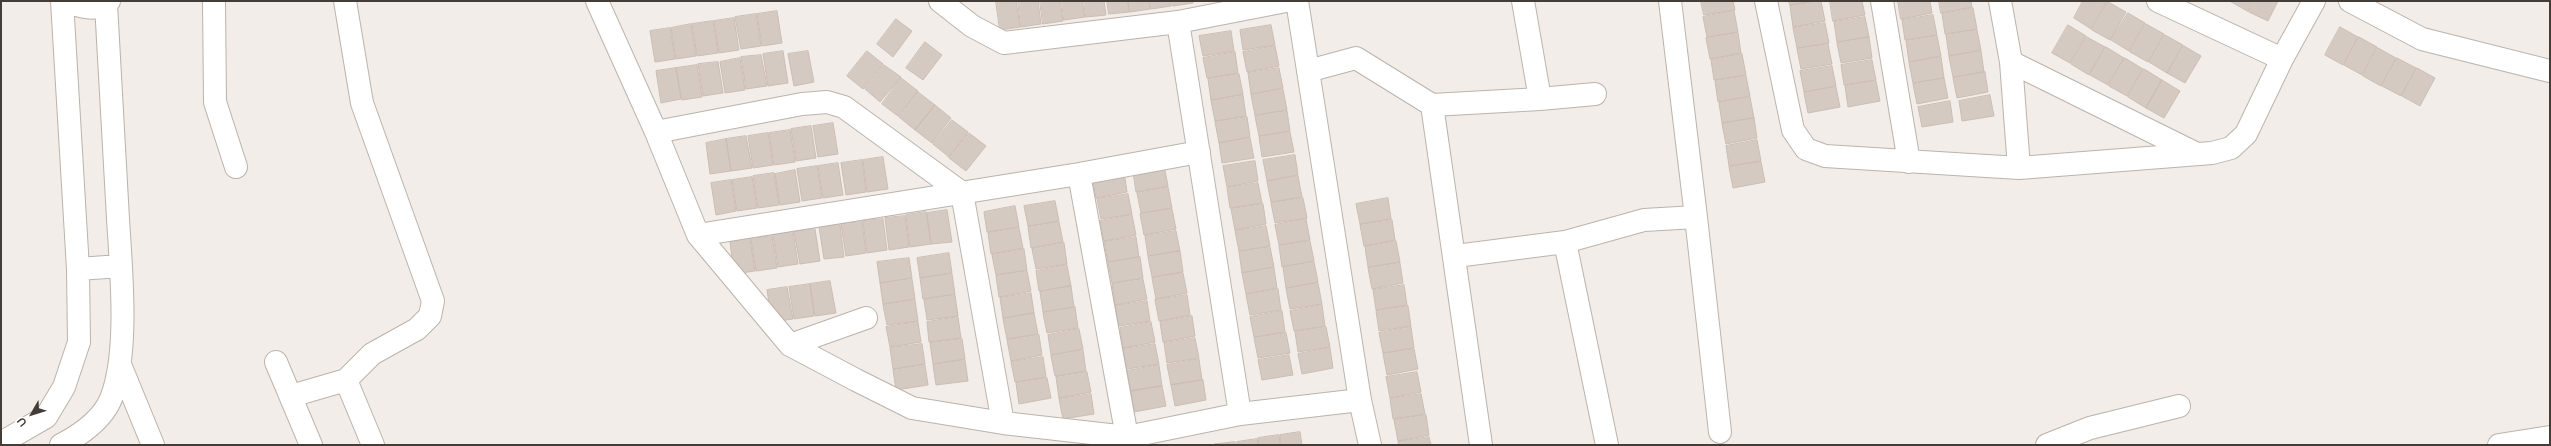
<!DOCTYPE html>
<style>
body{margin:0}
#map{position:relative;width:2551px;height:446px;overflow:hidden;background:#f2ede8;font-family:Raleway,sans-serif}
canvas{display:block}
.frame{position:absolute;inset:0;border:2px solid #443d37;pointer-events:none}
.north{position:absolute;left:12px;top:394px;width:40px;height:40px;-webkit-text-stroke:3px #fff;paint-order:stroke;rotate:231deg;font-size:11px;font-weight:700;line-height:16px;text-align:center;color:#443d37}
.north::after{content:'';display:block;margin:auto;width:14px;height:18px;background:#443d37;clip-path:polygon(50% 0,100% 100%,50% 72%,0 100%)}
</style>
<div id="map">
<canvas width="2551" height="446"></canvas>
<div class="frame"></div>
<div class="north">U</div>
</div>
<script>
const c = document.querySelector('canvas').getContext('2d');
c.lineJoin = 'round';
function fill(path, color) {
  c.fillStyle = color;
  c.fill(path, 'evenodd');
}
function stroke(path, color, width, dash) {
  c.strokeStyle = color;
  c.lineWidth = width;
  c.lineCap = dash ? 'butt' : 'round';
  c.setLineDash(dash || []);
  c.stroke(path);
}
const building = new Path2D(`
 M996 1H1016L1020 27 1000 30Z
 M1018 1H1038L1041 24 1021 27Z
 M1040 1H1060L1063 21 1043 24Z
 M1062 1H1082L1085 17 1064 20Z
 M1084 1H1104L1106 15 1086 17Z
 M1107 1H1128L1129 12 1109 14Z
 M1128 1H1149L1150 9 1130 12Z
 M1150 1H1171V6L1151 9Z
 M1172 1H1193V3L1173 6Z
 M1701 1H1733L1735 10 1704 15Z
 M1789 1H1814L1790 5Z
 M1821 1 1825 21 1793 27 1790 6Z
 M1830 1H1862L1865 15 1833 21Z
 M1898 1H1930L1932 13 1901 19Z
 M1939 1H1971L1972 7 1941 13Z
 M2083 1H2107L2091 29 2074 18Z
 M2230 1H2253L2248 11Z
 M2255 1H2278L2268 21 2249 12Z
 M2108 2 2126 12 2110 40 2092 30Z
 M1973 8 1977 29 1945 34 1942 14Z
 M777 11 782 43 762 46 757 14Z
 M1734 11 1738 32 1707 37 1703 17Z
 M2128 13 2145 23 2129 51 2111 40Z
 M756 14 761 46 741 49 735 17Z
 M1933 15 1937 35 1905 40 1902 20Z
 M1865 17 1869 37 1837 42 1834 22Z
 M734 18 739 50 719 53 714 21Z
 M896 19 912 31 893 57 877 44Z
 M713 21 718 53 697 56 692 24Z
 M1825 23 1829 43 1797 48 1793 28Z
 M691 24 696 56 676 59 671 28Z
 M2146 24 2164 34 2148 62 2130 52Z
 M1271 25 1275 45 1243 50 1240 30Z
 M2068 25 2086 36 2070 63 2052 53Z
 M2340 27 2358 37 2343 65 2325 55Z
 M670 28 675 59 655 62 650 31Z
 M1977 30 1981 50 1949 56 1946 35Z
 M1231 31 1234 51 1203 56 1199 36Z
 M1738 33 1741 53 1710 59 1706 38Z
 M2165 35 2183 45 2167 73 2149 62Z
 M1937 36 1941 56 1909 62 1906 41Z
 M1869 37 1872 58 1841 63 1837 43Z
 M2087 37 2105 47 2089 75 2071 64Z
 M2359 37 2377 47 2362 75 2344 65Z
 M925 42 942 55 923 80 906 68Z
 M1828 44 1832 64 1801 69 1797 49Z
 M1275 46 1279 66 1247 72 1243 52Z
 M2184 46 2201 56 2185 83 2167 73Z
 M2106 47 2124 58 2108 85 2090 75Z
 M2378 48 2396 58 2381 86 2363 76Z
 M783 51 788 83 768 86 763 54Z
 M808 51 814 82 794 86 788 54Z
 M867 51 883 64 863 89 847 76Z
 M1981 51 1984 72 1953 77 1949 57Z
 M1235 52 1238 73 1207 78 1203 58Z
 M1742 54 1746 75 1714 80 1711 60Z
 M761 55 767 86 746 89 741 57Z
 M1941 57 1944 78 1913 83 1909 63Z
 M740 58 745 90 725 93 720 62Z
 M2125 58 2143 69 2127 96 2109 86Z
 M2397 58 2416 68 2401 96 2382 86Z
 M1872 60 1876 80 1844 85 1841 65Z
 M718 62 723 93 703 96 698 64Z
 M697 65 702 97 682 100 676 68Z
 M884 65 901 77 880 102 865 89Z
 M1832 66 1836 86 1804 92 1800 71Z
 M676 68 681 99 661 103 656 71Z
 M1279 68 1283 88 1251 94 1248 73Z
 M2417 68 2435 78 2420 106 2402 96Z
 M2144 69 2162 80 2146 108 2128 97Z
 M1985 72 1988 92 1957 98 1953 78Z
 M1239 74 1243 94 1211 100 1208 79Z
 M1746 76 1750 96 1718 102 1715 81Z
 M901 78 918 91 898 116 882 104Z
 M1944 78 1948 98 1917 104 1913 84Z
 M2162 80 2180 91 2164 118 2146 108Z
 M1876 81 1880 101 1848 107 1845 86Z
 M1836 87 1840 107 1808 113 1804 93Z
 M1283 89 1287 110 1255 115 1251 95Z
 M918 92 935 105 915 130 899 117Z
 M1243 95 1246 116 1215 121 1211 101Z
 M1990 95 1994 116 1962 121 1959 101Z
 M1750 97 1754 118 1722 123 1719 103Z
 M1950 101 1953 122 1922 127 1918 107Z
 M935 105 951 118 932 143 915 130Z
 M1287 111 1290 131 1259 136 1255 116Z
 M1247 117 1250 137 1219 143 1215 122Z
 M1754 118 1757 138 1726 144 1722 124Z
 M952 120 968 132 949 157 933 144Z
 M833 123 838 154 818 157 813 126Z
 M811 126 816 158 796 161 791 129Z
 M790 130 795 162 774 165 769 133Z
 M1290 132 1294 152 1262 157 1259 137Z
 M768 133 773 165 753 168 748 136Z
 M969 133 986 146 966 171 949 158Z
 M746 136 752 168 731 171 726 139Z
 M1250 138 1254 158 1222 163 1219 143Z
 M726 139 731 171 710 174 706 143Z
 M1757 140 1761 161 1729 166 1726 146Z
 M1295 155 1298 175 1267 181 1263 160Z
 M883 157 888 189 867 192 863 160Z
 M862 160 866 192 846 195 841 163Z
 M1255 161 1258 181 1227 187 1223 166Z
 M1761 162 1765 182 1733 188 1729 167Z
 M838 163 843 195 823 198 818 166Z
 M817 166 822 198 802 201 797 169Z
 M1164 166 1168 186 1136 192 1133 172Z
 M795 170 800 202 780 205 775 174Z
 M1124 172 1127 192 1096 198 1092 177Z
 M774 173 779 205 758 208 753 176Z
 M1298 176 1302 197 1271 202 1267 182Z
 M752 177 757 208 737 211 732 180Z
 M731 180 736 211 716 215 711 183Z
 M1258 183 1262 203 1230 208 1227 188Z
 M1168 187 1172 208 1141 213 1137 193Z
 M1128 194 1132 214 1101 219 1097 199Z
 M1303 198 1307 218 1275 223 1271 203Z
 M1388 198 1391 219 1360 224 1356 204Z
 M1055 201 1059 221 1028 226 1024 206Z
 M1263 204 1266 224 1235 230 1231 209Z
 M1015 206 1019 227 987 232 984 212Z
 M1172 209 1176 229 1144 235 1140 214Z
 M947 210 952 242 931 244 927 213Z
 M926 212 931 244 910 247 906 215Z
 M1132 215 1136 235 1104 241 1100 221Z
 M905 216 909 247 889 250 885 218Z
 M883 219 887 250 867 253 863 221Z
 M1306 219 1310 240 1279 245 1275 225Z
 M1392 220 1395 240 1364 246 1360 225Z
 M862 222 866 253 846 256 841 224Z
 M1059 222 1063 242 1031 248 1028 227Z
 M840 225 844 257 824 259 819 227Z
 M1266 226 1270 246 1239 251 1235 231Z
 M1019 228 1023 248 991 254 988 233Z
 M815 229 820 261 800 264 794 232Z
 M1176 231 1180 251 1148 256 1145 236Z
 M793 232 798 264 778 267 773 235Z
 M772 236 777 268 756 271 751 239Z
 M1136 237 1139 257 1108 262 1104 242Z
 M750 239 755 271 734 274 730 242Z
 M1310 241 1314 261 1282 267 1279 246Z
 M1396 241 1400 262 1368 267 1365 247Z
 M1064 243 1067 264 1036 269 1032 249Z
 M1270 247 1274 267 1242 273 1239 252Z
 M1024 249 1027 270 996 275 992 255Z
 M1180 251 1183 272 1152 277 1148 257Z
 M949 253 952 273 920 278 917 258Z
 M1140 257 1143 278 1112 283 1108 263Z
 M909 258 912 278 880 283 877 262Z
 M1314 262 1318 282 1286 288 1283 267Z
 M1400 263 1403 283 1372 289 1368 268Z
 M1067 265 1071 286 1039 291 1036 271Z
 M1274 268 1277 288 1246 294 1242 273Z
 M1027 271 1031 291 999 297 996 276Z
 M1183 273 1187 293 1156 299 1152 278Z
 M952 274 955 294 923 299 920 278Z
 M912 279 915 299 883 304 880 283Z
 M1143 279 1147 299 1115 305 1112 284Z
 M830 281 836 313 815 316 810 284Z
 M1318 283 1322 304 1290 309 1286 289Z
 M810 284 814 316 794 319 789 287Z
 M1404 285 1407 305 1376 310 1373 290Z
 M1071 286 1074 307 1043 312 1040 292Z
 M787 287 793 319 772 322 767 290Z
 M1278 289 1281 310 1250 315 1246 295Z
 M1031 293 1034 313 1003 318 1000 298Z
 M955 295 958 316 927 320 924 300Z
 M1187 295 1190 315 1159 321 1155 300Z
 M915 300 918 321 887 325 883 305Z
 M1147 301 1150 321 1119 326 1115 306Z
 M1322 305 1325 326 1294 331 1290 311Z
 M1408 306 1411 326 1379 331 1376 311Z
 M1075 307 1078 328 1047 333 1043 313Z
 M1282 311 1285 332 1254 337 1250 317Z
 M1034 313 1038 334 1007 339 1003 319Z
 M1192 316 1195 336 1163 342 1160 322Z
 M958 317 961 338 929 342 927 322Z
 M918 322 921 342 890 347 886 327Z
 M1151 322 1155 342 1123 348 1120 328Z
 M1326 327 1330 347 1298 352 1295 332Z
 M1411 327 1414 348 1383 353 1379 333Z
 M1079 329 1083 349 1051 355 1048 335Z
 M1286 333 1290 353 1258 358 1254 338Z
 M1039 335 1042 355 1011 361 1007 340Z
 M1195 338 1199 358 1167 363 1164 343Z
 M962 339 965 359 933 364 930 343Z
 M922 344 925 364 893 369 890 348Z
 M1155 344 1159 364 1127 369 1123 349Z
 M1330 348 1333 368 1302 374 1298 354Z
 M1414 349 1418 369 1387 375 1383 354Z
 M1083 350 1086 371 1055 376 1051 356Z
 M1289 355 1293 375 1262 380 1258 360Z
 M1043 357 1046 377 1015 382 1011 362Z
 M1199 359 1202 380 1171 385 1167 365Z
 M965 360 968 381 936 385 933 365Z
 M925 365 928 385 896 390 893 370Z
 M1159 365 1162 386 1131 391 1127 371Z
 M1087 372 1091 392 1059 398 1056 377Z
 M1417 372 1421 392 1390 398 1386 377Z
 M1047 378 1051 398 1019 404 1016 383Z
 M1203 380 1206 400 1175 406 1171 385Z
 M1162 386 1166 406 1134 412 1131 391Z
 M1091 394 1094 414 1063 419 1059 399Z
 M1421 394 1425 414 1393 419 1390 399Z
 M1426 415 1429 435 1398 441 1394 420Z
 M1300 432 1302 445H1281L1280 435Z
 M1279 435 1280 445H1259L1258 438Z
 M1429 437 1431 445H1399L1398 442Z
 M1257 439 1258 445H1237V442Z
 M1235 442 1236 445 1215 444Z`);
fill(building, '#d5cac2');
stroke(building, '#ccbdb3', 1);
const minor = new Path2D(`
 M64 1C78 6 97 13 109 1
 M214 1 215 102 236 167
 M597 1 656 132 698 235 790 345 856 380 912 408 1003 423 1127 437 1240 414 1360 400
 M940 1 972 26 1004 43 1178 22 1286 1
 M1297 1 1360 400 1370 445
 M1766 1 1793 130 1806 149 1825 156 2019 168 2212 153 2231 148 2246 134 2282 59 2314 1
 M1882 1 1909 162
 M2000 1 2011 62 2019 168
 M2158 1 2282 59
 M2350 1 2422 39 2550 71
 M1178 22 1240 414
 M2011 62 2197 154
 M1308 71 1356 58 1432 105 1481 445
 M1540 99 1595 94
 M1432 105 1540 99 1523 1
 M656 132 802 104 827 102 844 107 962 193 1003 423
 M1079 174 1127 437
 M1696 217 1720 432
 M698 235 1079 174 1199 152
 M1565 242 1607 445
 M1456 256 1565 242 1644 220 1696 217 1670 1
 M78 269 121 266
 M790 345 866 318
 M276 362 311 445
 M121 367 153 445
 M346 380 373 445
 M291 396 346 380 372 354 417 329 430 316 433 301 362 103 345 1
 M1 443 46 417 64 387 79 342 78 269 62 1
 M61 445C82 434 104 419 112 396 129 350 121 269 118 219 114 147 110 76 106 4
 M2047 445 2090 428 2179 406
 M2499 445 2550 437`);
stroke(minor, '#bcb3ab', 24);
stroke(minor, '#fff', 22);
</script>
